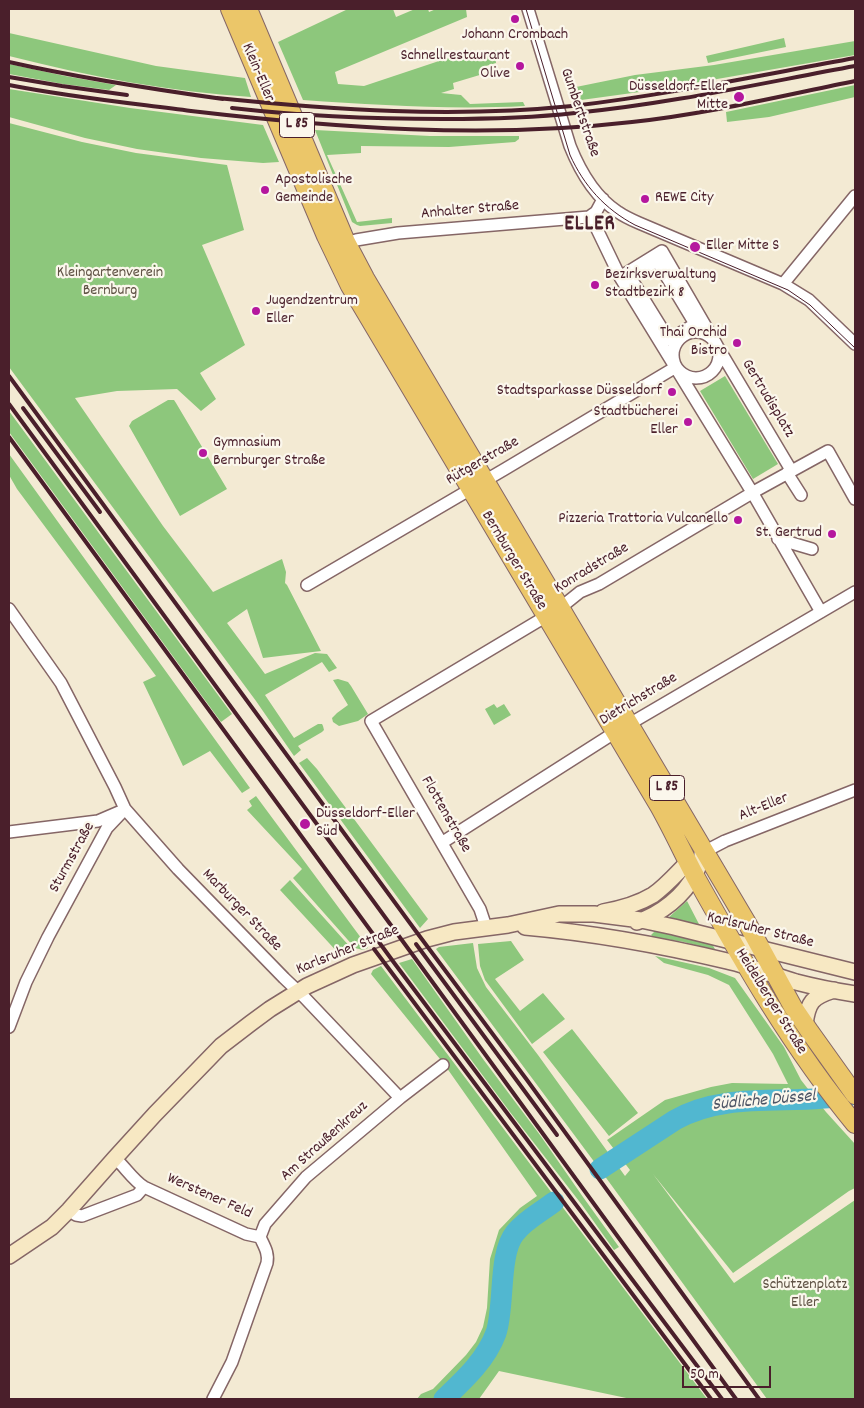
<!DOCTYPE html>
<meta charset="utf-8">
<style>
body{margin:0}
#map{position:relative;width:864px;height:1408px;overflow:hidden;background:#f3ead3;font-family:Dekko,sans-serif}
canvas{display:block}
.frame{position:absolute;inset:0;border:10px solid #4a1f2b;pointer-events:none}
.scale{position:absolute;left:682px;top:1366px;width:89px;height:22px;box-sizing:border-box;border:2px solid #4a1f2b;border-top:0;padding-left:6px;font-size:15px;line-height:18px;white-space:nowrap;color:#4a1f2b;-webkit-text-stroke:4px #fbf7ec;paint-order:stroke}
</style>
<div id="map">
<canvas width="864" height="1408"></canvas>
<div class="frame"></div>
<div class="scale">50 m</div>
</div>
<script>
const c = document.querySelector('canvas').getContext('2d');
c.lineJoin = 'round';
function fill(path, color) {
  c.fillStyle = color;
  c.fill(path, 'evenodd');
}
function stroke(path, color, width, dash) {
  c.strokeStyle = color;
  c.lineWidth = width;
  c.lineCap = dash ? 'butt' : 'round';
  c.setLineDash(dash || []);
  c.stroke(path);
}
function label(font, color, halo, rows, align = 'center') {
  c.font = font + ' Dekko,sans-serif';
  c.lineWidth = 4.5;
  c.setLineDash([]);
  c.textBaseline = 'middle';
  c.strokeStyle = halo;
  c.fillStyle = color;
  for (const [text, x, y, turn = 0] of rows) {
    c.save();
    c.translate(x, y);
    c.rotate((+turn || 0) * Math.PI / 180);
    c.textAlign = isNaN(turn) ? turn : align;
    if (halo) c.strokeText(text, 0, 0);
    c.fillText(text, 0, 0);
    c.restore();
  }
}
fill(new Path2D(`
 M348 9H393L396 17 415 9H428L429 12 436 9H466L467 17 335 72 338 84 364 86 472 50 475 57 496 50 501 58 496 60V63L482 67 483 74 453 83 454 89 441 93 461 95 470 104 523 102 525 106C451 110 377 105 303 100L278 42Z
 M9 33 156 66 245 78 251 97C170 92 88 76 9 56Z
 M784 38 786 47 708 63 706 56Z
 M855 41V55L654 90 574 101 571 92 576 87 635 75 714 65Z
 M9 64 65 76 116 85 109 90 63 84 9 74Z
 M855 85V97L769 117 727 122 726 112Z
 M9 89 130 108 263 125 279 162 263 163 201 158 137 149 85 138 9 117Z
 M9 123 82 142 136 153 227 165 244 230 202 245 245 345 200 373 216 399 201 411 177 389 117 391 75 398 163 526 213 592 282 559 286 572 285 583 287 585 321 651 263 658 247 609 227 623 265 674 315 653 327 654 337 668 329 672 322 662 265 695 294 738 318 724H322L323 726 324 730 322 732 298 746 301 750 294 756 256 701 9 367Z
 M315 130 430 136H519V139L515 142 449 147 361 146V153L327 155 357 222 392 218V223L360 226 357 225 352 222Z
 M725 376 778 464 753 479 700 391Z
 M168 400H174L176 403 227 489 180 516 129 426 132 421Z
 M9 411 232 714 221 722 9 432Z
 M9 454 250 788 242 793 210 751 183 766 143 682 156 676 17 489 9 475Z
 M338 679 348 682 351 686 368 714 358 721 339 726 333 722 332 718 337 713 348 705 333 680Z
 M494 704 497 708 504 704 511 715 494 725 485 709Z
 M307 758 317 769 428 919 420 928 299 763Z
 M256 796 367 946 368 948 363 950 355 948 293 878 302 869 247 810 252 806 249 801Z
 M290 880 352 949V951L341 956 280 890Z
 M687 901 700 926 668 918Z
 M656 930 711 942 716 951 684 942 653 937 651 935Z
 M511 941 524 960 495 979 520 1011 543 993 565 1019 532 1044 485 980 480 966 478 944Z
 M473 943 477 968 486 987 538 1055 625 1176 630 1170 607 1140 665 1100 711 1087 732 1083 788 1084 773 1054 729 985 708 975 664 963 655 956 709 968 735 978 784 1047 801 1080 826 1112 855 1144V1188L849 1191 733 1273 653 1174 734 1283 855 1200V1399H767L604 1175 436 949 439 947Z
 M412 959 483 1059 540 1135 583 1197 619 1247 614 1250 582 1205 510 1112 399 963Z
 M381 966 707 1399H631L499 1371 479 1399H417L421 1394 433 1389 466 1355 476 1342 483 1327 487 1308 490 1259 499 1230 520 1208 537 1196 444 1064 371 974 373 970Z
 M572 1029 638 1113 609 1136 543 1052Z`), '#8dc77c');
stroke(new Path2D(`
 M600 1169 675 1120C727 1090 793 1106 851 1095
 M444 1399C464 1380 486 1360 496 1333 505 1306 498 1254 515 1233 525 1220 541 1212 554 1202`), '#51b7d0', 21);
const street = new Path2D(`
 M528 9 570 146C580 171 595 197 618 212 625 217 632 220 639 223L783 284 809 300 855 344
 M593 215 594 223 620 277 752 492 821 612
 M340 244 356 240 398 233 589 217 596 212 603 199
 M657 261 695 324 669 340 630 277Z
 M620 277 662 251 716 344 791 470
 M783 284 855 196
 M673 355a23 23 0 1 1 46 0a23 23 0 1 1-46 0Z
 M787 473 801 495
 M778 539 812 549
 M307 585 505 469 676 367
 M9 609 61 683 115 787 125 809 178 869 284 978 304 997 400 1098
 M9 832 98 821 119 812
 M443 842 614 733 855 592
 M700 854 725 841 855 790
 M486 927 480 909 371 721 560 608 580 592 599 584 757 490 828 451 855 499
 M9 1027 26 982 48 937 107 828 125 809
 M115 1158C125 1167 133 1180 144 1187L246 1234 260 1237
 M69 1210 76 1215 82 1216 137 1195 144 1187
 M260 1237 265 1224 306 1177 400 1098 443 1065
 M213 1399 232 1362 267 1263C269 1253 264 1246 260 1237`);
const secondary = new Path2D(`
 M603 912C620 909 638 904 653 895 666 886 677 873 688 862
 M637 922C661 914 684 896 695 874 699 867 701 859 704 851
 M525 927C593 933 660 945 727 961 750 966 773 975 796 982 815 987 836 991 855 994
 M805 1024C808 1002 812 997 834 990
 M9 1256 52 1227 69 1210 115 1158 155 1114 221 1046 251 1023 270 1009 307 986 353 965 427 939 454 932 508 925 559 914H594L641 920 674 927 855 972`);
const primary = new Path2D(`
 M230 9 326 236 350 286C453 460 555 634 659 806 672 829 683 853 695 876 743 962 792 1048 855 1124
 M248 9 346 242 365 278 747 923 793 1007 810 1032 855 1095`);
stroke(street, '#856666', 14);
stroke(secondary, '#856666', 18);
stroke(primary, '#856666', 20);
stroke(street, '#fff', 11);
stroke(secondary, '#f7e8c3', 15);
stroke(primary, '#ebc669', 18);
stroke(new Path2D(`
 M526 9 570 155C584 186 605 209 635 225L788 290 810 305 855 348`), '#4a1f2b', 1);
stroke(new Path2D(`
 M9 62C80 78 151 89 223 99
 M9 77 62 86 127 95
 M9 85C69 97 130 103 191 111 337 128 485 139 632 122 707 114 781 96 855 81
 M217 98C334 110 453 118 572 106 667 95 761 75 855 58
 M232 108C302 116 372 119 443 119 487 119 531 118 575 113 669 104 762 83 855 66
 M9 376 415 930 527 1080 759 1399
 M9 404 415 958 736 1399
 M23 408 100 512
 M9 437 395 964 722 1399
 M416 944 557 1135
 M374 949 711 1399`), '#4a1f2b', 4);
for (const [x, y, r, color] of [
 [515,19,5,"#b5179e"],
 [520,66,5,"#b5179e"],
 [739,97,6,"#b5179e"],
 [265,190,5,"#b5179e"],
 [645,199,5,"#b5179e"],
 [695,247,6,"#b5179e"],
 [595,285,5,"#b5179e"],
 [256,311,5,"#b5179e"],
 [737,343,5,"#b5179e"],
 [672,392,5,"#b5179e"],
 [688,422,5,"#b5179e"],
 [203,453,5,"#b5179e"],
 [738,520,5,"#b5179e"],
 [832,534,5,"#b5179e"],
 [305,824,6,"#b5179e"]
]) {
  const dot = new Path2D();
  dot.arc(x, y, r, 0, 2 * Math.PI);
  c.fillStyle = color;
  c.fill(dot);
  stroke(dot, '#fbf7ec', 2);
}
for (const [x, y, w] of [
 [297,125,35],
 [667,788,35]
]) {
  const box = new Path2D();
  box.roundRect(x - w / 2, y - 12.5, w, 25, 4);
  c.fillStyle = '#fbf7ec';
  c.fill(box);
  stroke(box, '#4a1f2b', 1);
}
label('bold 15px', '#4a1f2b', null, [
 ["L 85",297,125],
 ["L 85",667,788]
]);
label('16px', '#4a1f2b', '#fbf7ec', [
 ["Johann Crombach",515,36,"center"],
 ["Schnellrestaurant",510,57],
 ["Olive",510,75],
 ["Düsseldorf-Eller",728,88],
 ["Mitte",728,106],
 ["Apostolische",275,181,"left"],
 ["Gemeinde",275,199,"left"],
 ["REWE City",655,199,"left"],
 ["Eller Mitte S",706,247,"left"],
 ["Bezirksverwaltung",605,276,"left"],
 ["Stadtbezirk 8",605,294,"left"],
 ["Jugendzentrum",266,302,"left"],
 ["Eller",266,320,"left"],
 ["Thai Orchid",727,334],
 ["Bistro",727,352],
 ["Stadtsparkasse Düsseldorf",662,392],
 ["Stadtbücherei",678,413],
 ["Eller",678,431],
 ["Gymnasium",213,444,"left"],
 ["Bernburger Straße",213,462,"left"],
 ["Pizzeria Trattoria Vulcanello",728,520],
 ["St. Gertrud",822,534],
 ["Düsseldorf-Eller",316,815,"left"],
 ["Süd",316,833,"left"]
], 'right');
label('16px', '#4a1f2b', '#fbf7ec', [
 ["Klein-Eller",257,73,67],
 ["Gumbertstraße",579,113,71],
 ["Anhalter Straße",470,211,-5],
 ["Gertrudisplatz",767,399,59],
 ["Rütgerstraße",483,462,-30],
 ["Bernburger Straße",513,561,59],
 ["Konradstraße",592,569,-31],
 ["Dietrichstraße",639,700,-31],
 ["Alt-Eller",764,808,-22],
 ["Flottenstraße",445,815,60],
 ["Sturmstraße",73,858,-61],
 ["Marburger Straße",241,911,46],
 ["Karlsruher Straße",760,931,14],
 ["Karlsruher Straße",348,951,-22],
 ["Heidelberger Straße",770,1002,58],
 ["Am Straußenkreuz",325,1142,-42],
 ["Werstener Feld",209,1197,24]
]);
label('16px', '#5e5143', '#fbf7ec', [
 ["Kleingartenverein",110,274],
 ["Bernburg",110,292],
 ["Schützenplatz",805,1286],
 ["Eller",805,1304]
]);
label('italic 18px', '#4c5465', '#fbf7ec', [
 ["Südliche Düssel",764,1102,-5]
]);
c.letterSpacing = '1px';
label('bold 21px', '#4a1f2b', '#fbf7ec', [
 ["ELLER",590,226]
]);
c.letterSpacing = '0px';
</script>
